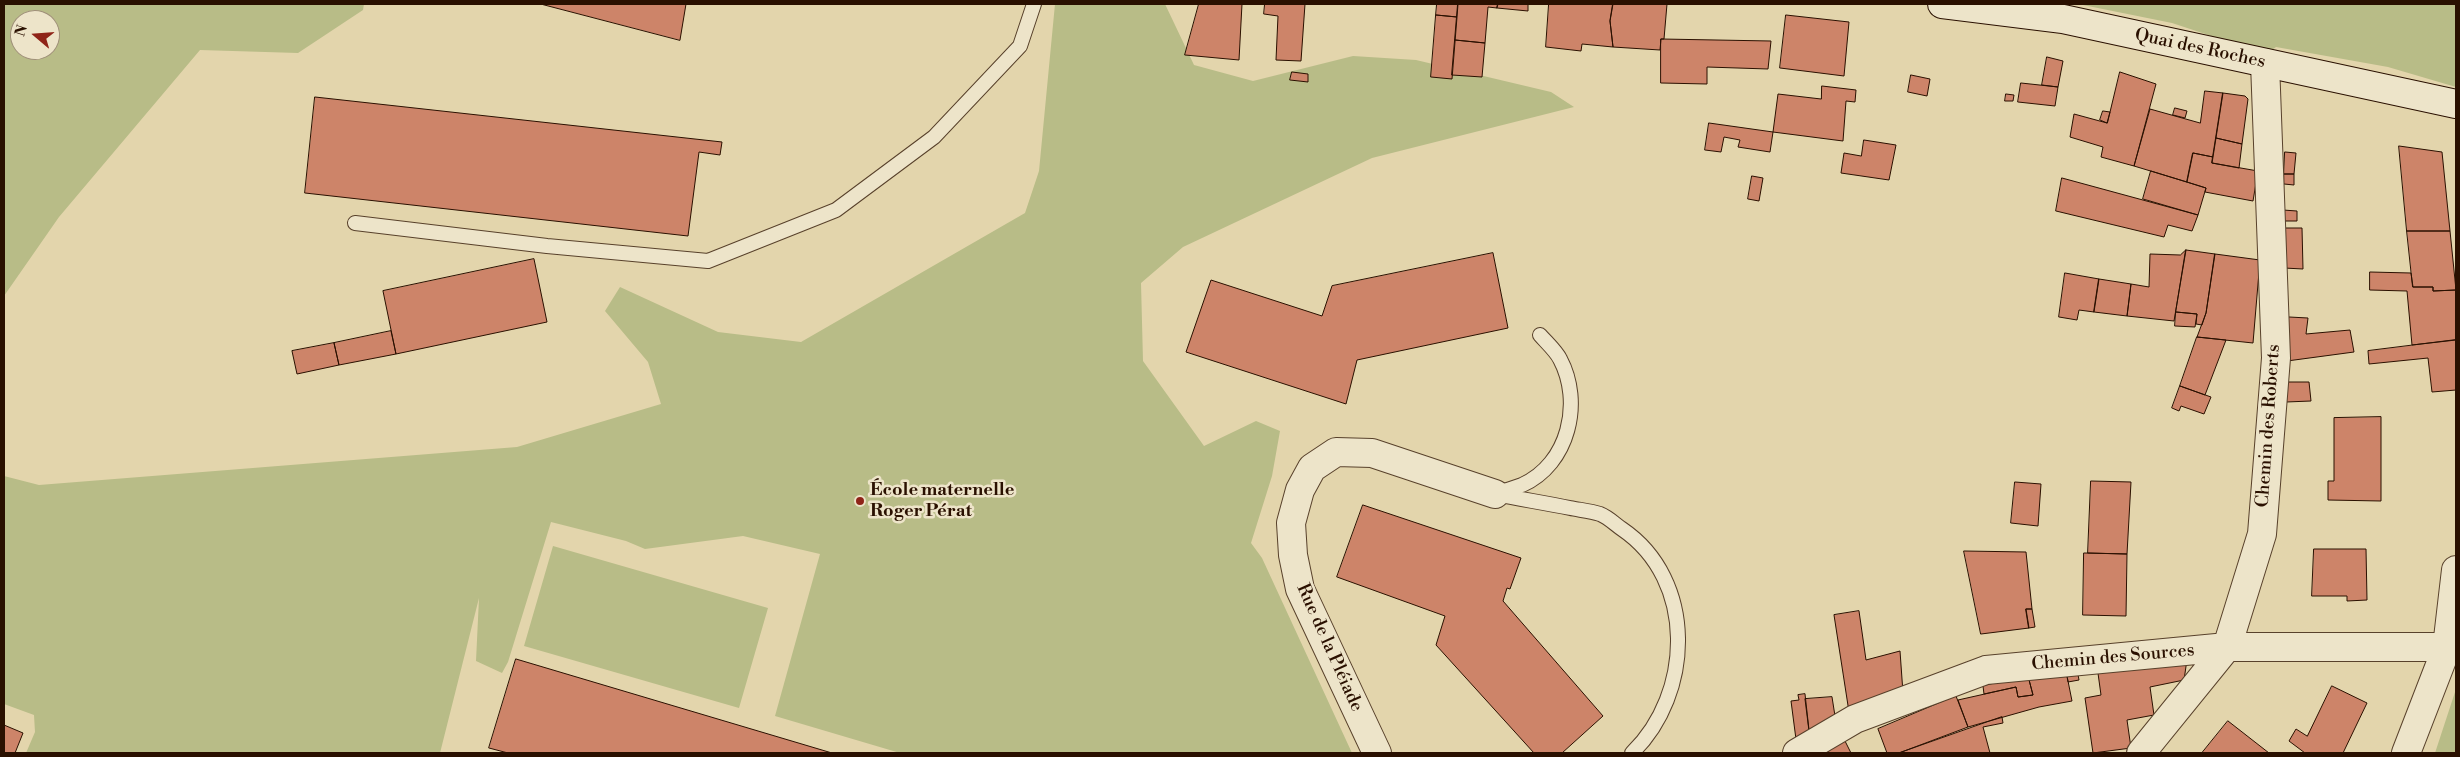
<!DOCTYPE html>
<meta charset="utf-8">
<style>
body{margin:0}
#map{position:relative;width:2460px;height:757px;overflow:hidden;background:#e3d5ac;font-family:"Libre Bodoni",serif}
canvas{display:block}
.frame{position:absolute;inset:0;border:5px solid #2a1000;pointer-events:none}
.north{position:absolute;left:10px;top:10px;width:50px;height:50px;box-sizing:border-box;background:#ede4c9;border:1px solid #9f8f79;border-radius:50%;rotate:288deg;font-size:14px;font-weight:700;line-height:20px;text-align:center;color:#2a1000}
.north::after{content:'';display:block;margin:auto;width:18px;height:22px;background:#8f2418;clip-path:polygon(50% 0,100% 100%,50% 72%,0 100%)}
</style>
<div id="map">
<canvas width="2460" height="757"></canvas>
<div class="frame"></div>
<div class="north">N</div>
</div>
<script>
const c = document.querySelector('canvas').getContext('2d');
c.lineJoin = 'round';
function fill(path, color) {
  c.fillStyle = color;
  c.fill(path, 'evenodd');
}
function stroke(path, color, width, dash) {
  c.strokeStyle = color;
  c.lineWidth = width;
  c.lineCap = dash ? 'butt' : 'round';
  c.setLineDash(dash || []);
  c.stroke(path);
}
function label(font, color, halo, rows, align = 'center') {
  c.font = font + ' "Libre Bodoni",serif';
  c.lineWidth = 5;
  c.setLineDash([]);
  c.textBaseline = 'middle';
  c.strokeStyle = halo;
  c.fillStyle = color;
  for (const [text, x, y, turn = 0] of rows) {
    c.save();
    c.translate(x, y);
    c.rotate((+turn || 0) * Math.PI / 180);
    c.textAlign = isNaN(turn) ? turn : align;
    if (halo) c.strokeText(text, 0, 0);
    c.fillText(text, 0, 0);
    c.restore();
  }
}
fill(new Path2D(`
 M4 4H364L363 10 298 53 200 50 59 217 4 296ZM20 20H50V50H20Z
 M1055 4H1165L1194 65 1253 81 1353 56 1416 60 1551 92 1574 107 1372 158 1183 247 1141 283 1143 361 1204 446 1256 421 1280 431 1272 476 1251 543 1262 558 1352 753H900L775 716 820 554 743 536 645 549 626 541 551 522 508 662 502 673 476 661 479 598 440 753H26L35 732 34 715 4 704V476L39 485 517 447 661 404 648 362 605 311 620 287 718 332 801 342 1025 213 1039 171Z
 M2078 4H2456V87L2388 67 2276 47 2266 54 2172 23Z
 M553 546 768 608 739 708 524 646Z
 M2456 689V753H2435Z`), '#b8bc87');
const building = new Path2D(`
 M541 4H686L680 40Z
 M1199 4H1242L1239 60 1185 55Z
 M1265 4H1305L1301 61 1276 60 1278 16 1264 14Z
 M1437 4H1458L1457 17 1436 15Z
 M1458 4H1498L1497 8 1488 7 1485 43 1455 40Z
 M1498 4H1528V11L1497 8Z
 M1549 4H1613L1610 21 1613 47 1582 44 1581 51 1546 47Z
 M1613 4H1667L1664 39H1661L1660 50 1613 47 1610 21Z
 M1436 15 1457 17 1452 79 1431 77Z
 M1786 15 1849 22 1844 76 1780 68Z
 M1661 39 1771 41 1768 69 1707 67V84L1661 83Z
 M1455 40 1485 43 1482 77 1452 75Z
 M2047 57 2063 61 2058 87 2042 85Z
 M1292 72 1308 74V82L1290 80Z
 M2120 72 2156 84 2134 166 2101 157 2103 147 2070 137 2074 114 2107 123Z
 M1911 75 1930 79 1927 96 1908 92Z
 M2021 83 2058 87 2055 106 2018 102Z
 M1822 86 1856 90 1855 102 1846 101 1843 141 1773 132 1778 94 1821 99Z
 M2205 91 2223 93 2213 157 2193 153 2187 182 2134 166 2150 109 2200 123Z
 M2223 93 2245 96 2248 99 2242 144 2216 138Z
 M2006 94 2014 95 2013 101H2005Z
 M315 97 722 142 720 155 699 152 688 236 305 193Z
 M2175 108 2187 111 2185 118 2173 115Z
 M2103 111 2110 112 2107 123 2100 120Z
 M1709 123 1773 132 1770 152 1738 147 1740 140 1724 137 1721 152 1705 150Z
 M2216 138 2242 144 2239 168 2212 163Z
 M1864 140 1896 145 1889 180 1841 173 1844 153 1861 156Z
 M2399 146 2442 152 2450 231H2407Z
 M2285 152 2296 153 2294 174H2284Z
 M2193 153 2213 157 2212 163 2258 171 2253 201 2205 192 2206 188 2187 182Z
 M2151 171 2206 188 2198 215 2143 199Z
 M2284 174H2294V185L2284 184Z
 M1752 176 1763 178 1759 201 1748 199Z
 M2062 178 2198 215 2192 231 2168 225 2164 237 2056 211Z
 M2283 210 2297 211V221H2283Z
 M2283 228H2302L2303 269 2284 268Z
 M2407 231H2450L2456 290 2433 291V287H2413Z
 M2186 250 2215 254 2206 313 2202 325 2196 324 2197 314 2176 312Z
 M2186 250 2174 321 2127 316 2131 284 2149 287 2150 254 2180 255Z
 M1493 253 1508 328 1357 360 1346 404 1186 352 1211 280 1322 316 1332 286Z
 M2215 254 2260 260 2253 343 2197 337 2206 313Z
 M534 259 547 322 396 354 383 291Z
 M2370 272 2411 273 2413 287H2433V291L2456 290V340L2412 345 2407 291 2370 290Z
 M2065 273 2099 279 2094 312 2079 310 2077 320 2059 317Z
 M2099 279 2131 284 2127 316 2094 312Z
 M2176 312 2197 314 2195 327 2175 326Z
 M2289 317 2308 318 2306 334 2350 330 2354 352 2287 361Z
 M391 331 396 354 339 365 334 343Z
 M2197 337 2226 340 2205 395 2180 386Z
 M2456 340V390L2432 392 2428 358 2369 364 2368 351Z
 M334 343 339 365 297 374 292 351Z
 M2286 382H2309L2311 401 2286 402Z
 M2180 386 2211 397 2204 414 2181 406 2179 411 2172 408Z
 M2381 417V501L2328 500V481H2334V418Z
 M2091 481 2131 482 2127 554 2088 553Z
 M2015 482 2041 484 2038 526 2011 523Z
 M1363 505 1521 558 1510 589 1507 588 1503 601 1603 716 1562 753H1534L1436 645 1445 616 1337 577Z
 M2314 549H2366L2367 600 2347 601V596H2312Z
 M1964 551 2026 552 2032 609H2026L2029 628 1981 634Z
 M2084 553 2127 554 2126 616 2083 615Z
 M2026 609H2032L2035 627 2029 628Z
 M1859 611 1866 660 1900 651 1903 693 1849 712 1834 615Z
 M2188 653 2184 680 2150 687 2154 715 2127 720 2131 748 2093 753 2085 698 2101 695 2097 666Z
 M516 659 832 753H508L489 748Z
 M2077 669 2079 680 2068 682 2066 671Z
 M2066 671 2072 701 2039 707 1968 727 1958 700 2016 687 2018 697 2033 695 2028 676Z
 M2028 676 2033 695 2018 697 2016 687 1984 694 1983 686Z
 M2332 686 2367 703 2343 753H2305L2289 741 2296 729 2307 736Z
 M1805 694 1810 739 1797 747 1791 701 1799 700 1798 695Z
 M1956 696 1968 727 1899 753H1887L1878 729Z
 M1832 697 1835 716 1810 739 1805 699Z
 M2002 717 2003 723 1983 727 1990 753H1899Z
 M2228 721 2269 753H2202Z
 M4 725 23 733 15 753H4Z
 M1845 741 1851 753H1825Z`);
fill(building, '#cd8469');
stroke(building, '#2a1000', 1);
const lane = new Path2D(`
 M355 223 547 246 708 261 836 210 934 137 1020 46 1034 4
 M1496 493C1504 491 1514 488 1522 485 1569 464 1583 402 1560 359 1556 351 1547 343 1540 335
 M1495 494C1520 499 1545 503 1570 508 1580 510 1591 511 1600 514 1608 517 1616 525 1622 529 1697 580 1693 694 1632 753`);
const street = new Path2D(`
 M1377 753 1300 589 1293 555 1291 523 1300 490 1312 468 1336 452 1372 453 1495 494
 M1797 753 1855 719 1986 670 2227 647H2447
 M2141 753 2227 647 2262 534 2276 358 2265 63
 M2406 753 2447 647 2456 570`);
const secondary = new Path2D(`
 M1942 4 2063 19 2456 104`);
stroke(lane, '#58412b', 16);
stroke(street, '#58412b', 30);
stroke(secondary, '#2a1000', 30);
stroke(lane, '#ede4c9', 14);
stroke(street, '#ede4c9', 28);
stroke(secondary, '#ede4c9', 28);
for (const [x, y, r, color] of [
 [860,501,5,"#8f2418"]
]) {
  const dot = new Path2D();
  dot.arc(x, y, r, 0, 2 * Math.PI);
  c.fillStyle = color;
  c.fill(dot);
  stroke(dot, '#ede4c9', 2);
}
label('18px', '#2a1000', '#ede4c9', [
 ["Quai des Roches",2200,49,12],
 ["Chemin des Roberts",2269,426,-86],
 ["Rue de la Pléiade",1329,648,66],
 ["Chemin des Sources",2113,658,-5]
]);
label('bold 18px', '#2a1000', '#ede4c9', [
 ["École maternelle",870,491],
 ["Roger Pérat",870,512]
], 'left');
</script>
